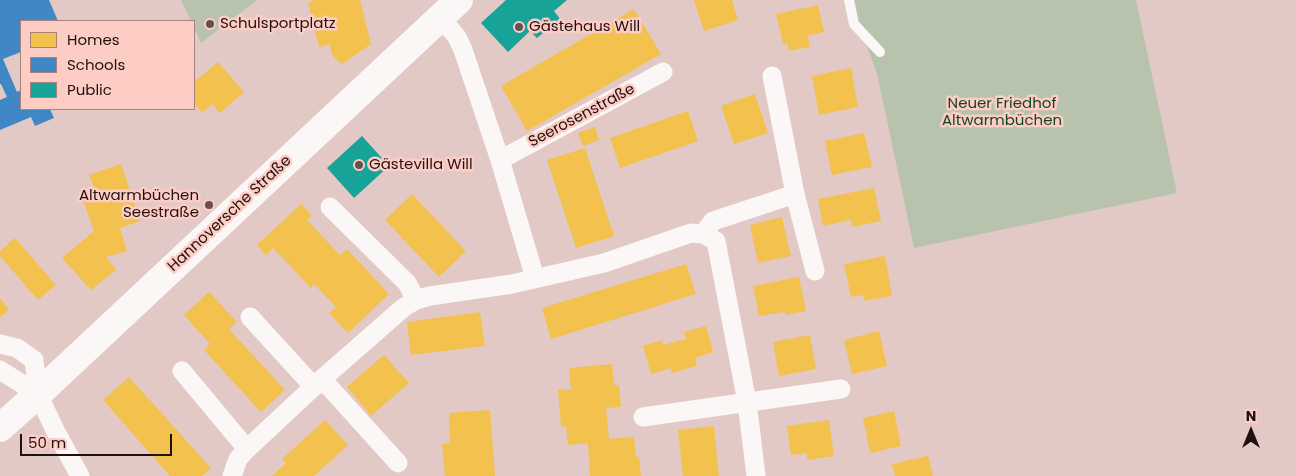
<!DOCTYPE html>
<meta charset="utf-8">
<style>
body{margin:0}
#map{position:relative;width:1296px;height:476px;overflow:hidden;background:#e2c9c6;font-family:Poppins,sans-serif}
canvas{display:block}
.legend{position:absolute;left:20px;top:20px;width:175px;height:90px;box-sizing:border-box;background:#fdcdc5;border:1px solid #a5827c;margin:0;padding:6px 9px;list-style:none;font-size:15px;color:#21110e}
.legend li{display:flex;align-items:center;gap:10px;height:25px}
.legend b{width:25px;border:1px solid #a5827c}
.north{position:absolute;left:1226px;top:406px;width:50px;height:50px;-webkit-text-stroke:4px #fdcdc5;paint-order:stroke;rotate:0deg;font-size:14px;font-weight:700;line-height:20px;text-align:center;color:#21110e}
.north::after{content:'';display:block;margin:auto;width:18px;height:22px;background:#21110e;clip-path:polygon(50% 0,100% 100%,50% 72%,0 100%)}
.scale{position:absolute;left:20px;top:434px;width:152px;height:22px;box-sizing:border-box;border:2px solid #21110e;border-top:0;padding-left:6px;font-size:15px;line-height:18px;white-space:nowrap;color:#21110e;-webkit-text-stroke:4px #fdcdc5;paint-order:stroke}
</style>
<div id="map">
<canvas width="1296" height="476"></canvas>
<ul class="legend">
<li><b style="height:14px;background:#f2c14e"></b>Homes</li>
<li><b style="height:14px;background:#3f88c5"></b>Schools</li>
<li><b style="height:14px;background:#17a398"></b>Public</li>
</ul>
<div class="north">N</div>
<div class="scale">50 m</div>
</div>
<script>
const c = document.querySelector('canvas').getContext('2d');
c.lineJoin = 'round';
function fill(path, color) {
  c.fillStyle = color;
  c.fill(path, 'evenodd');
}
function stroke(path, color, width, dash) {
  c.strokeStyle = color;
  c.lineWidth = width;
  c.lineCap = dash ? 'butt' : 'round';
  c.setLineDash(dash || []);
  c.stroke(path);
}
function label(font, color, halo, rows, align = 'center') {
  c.font = font + ' Poppins,sans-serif';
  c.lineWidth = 5;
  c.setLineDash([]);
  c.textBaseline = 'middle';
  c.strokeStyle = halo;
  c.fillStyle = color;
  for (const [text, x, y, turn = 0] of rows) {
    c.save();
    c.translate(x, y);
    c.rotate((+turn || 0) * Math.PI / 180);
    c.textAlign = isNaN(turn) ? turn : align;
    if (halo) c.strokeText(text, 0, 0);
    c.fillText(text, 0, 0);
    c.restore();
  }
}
fill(new Path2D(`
 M181 0H257L201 43 194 27V21H191Z
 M854 0H1136L1177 193 914 248 877 73 858 22Z`), '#b8c3ae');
fill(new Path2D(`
 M315 0H360L371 44 342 64 332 55 330 44 319 47 308 2Z
 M694 0H732L738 20 704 31Z
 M818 5 824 32 807 36 810 47 789 51 787 43 783 44 776 14Z
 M634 9 661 54 527 131 501 86Z
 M218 62 244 92 220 113 212 104 202 113 194 103V82Z
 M851 68 858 107 819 115 812 76Z
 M755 94 768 133 734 144 721 106Z
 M688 111 698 141 620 168 610 138Z
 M595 127 599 140 583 146 578 133Z
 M864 133 872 167 832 175 825 141Z
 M585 148 614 236 576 248 547 160Z
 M121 164 140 221 120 228 127 251 106 257 116 270 91 290 62 258 94 231 83 200 97 195 89 175Z
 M874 188 881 221 852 227 851 220 823 226 818 199Z
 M412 194 466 251 439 277 385 220Z
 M301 204 312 216 307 220 340 255 347 249 389 294 348 333 329 313 336 307 314 284 311 288 273 248 266 255 257 245Z
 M782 217 791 256 758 263 750 225Z
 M15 238 56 285 38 300 0 256V251Z
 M885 256 892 296 864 301 863 295 851 297 844 264Z
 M686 264 696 294 551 339 542 308Z
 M799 277 806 311 785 315V312L759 316 753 286Z
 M209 292 237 322 229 329 285 390 261 412 204 350 210 344 184 315Z
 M0 298 9 310 0 317Z
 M480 312 485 346 411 355 407 322Z
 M706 326 713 352 695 358 697 366 672 373 671 368 651 374 643 346 662 340 663 345 686 339 684 332Z
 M879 331 887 366 852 374 844 340Z
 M810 335 816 369 779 376 773 342Z
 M384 355 409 383 371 416 347 387Z
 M612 364 614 385H619L621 407 606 408 609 439 634 437 636 457H639L641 476H590L588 443 568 445 566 426 561 427 558 390 571 389 569 368Z
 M129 377 211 468 202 476H170L103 400Z
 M490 410 495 476H445L442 444 450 443 449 413Z
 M894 411 901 446 870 453 863 418Z
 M325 420 348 445 314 476H272L286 463 282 459Z
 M829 420 834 456 807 460V453L791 455 787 426Z
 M714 426 719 476H683L678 430Z
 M928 456 933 476H895L892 464Z`), '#f2c14e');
fill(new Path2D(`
 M0 0H49L58 21H21V52L3 59 17 92 21 90V109H50L54 118 35 126 31 117 0 130V100L7 97 1 84H0Z`), '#3f88c5');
fill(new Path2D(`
 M506 0H567L554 11 560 19 537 38 530 31 508 52 481 23Z
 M362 136 389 166 354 198 327 168Z`), '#17a398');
stroke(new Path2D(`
 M849 0 854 24 880 52`), '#fbf7f6', 10);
stroke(new Path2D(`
 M441 18 457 37 463 50 500 160 535 278
 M772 76 795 194
 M500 160 663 72
 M330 207 407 283 416 300
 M703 234 713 221 795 194 815 271
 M250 317 314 387
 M0 344 17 348 34 360 38 394 55 430 80 476
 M0 370 38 394
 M182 371 247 449
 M322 379 398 463
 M643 417 841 389
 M232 476 238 459 247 449 322 379 403 308 416 300 430 296 512 284 604 263 691 233 703 234 716 241 747 402 756 476`), '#fbf7f6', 19);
stroke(new Path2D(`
 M0 428 38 394 459 0`), '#fbf7f6', 28);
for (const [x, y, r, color] of [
 [210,24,5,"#65514e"],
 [519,27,5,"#65514e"],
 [359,165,5,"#65514e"],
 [209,205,5,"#65514e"]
]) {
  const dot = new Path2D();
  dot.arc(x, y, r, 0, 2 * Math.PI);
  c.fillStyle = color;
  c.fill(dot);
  stroke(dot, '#fdcdc5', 2);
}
label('15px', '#21110e', '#fdcdc5', [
 ["Schulsportplatz",220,24],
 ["Gästehaus Will",529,27],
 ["Gästevilla Will",369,165],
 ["Altwarmbüchen",199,196,"right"],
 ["Seestraße",199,213,"right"]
], 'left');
label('15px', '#144420', '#fdcdc5', [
 ["Neuer Friedhof",1002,104],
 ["Altwarmbüchen",1002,121]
]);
label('15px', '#21110e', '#fdcdc5', [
 ["Seerosenstraße",582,116,-28],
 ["Hannoversche Straße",230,214,-43]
]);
</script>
